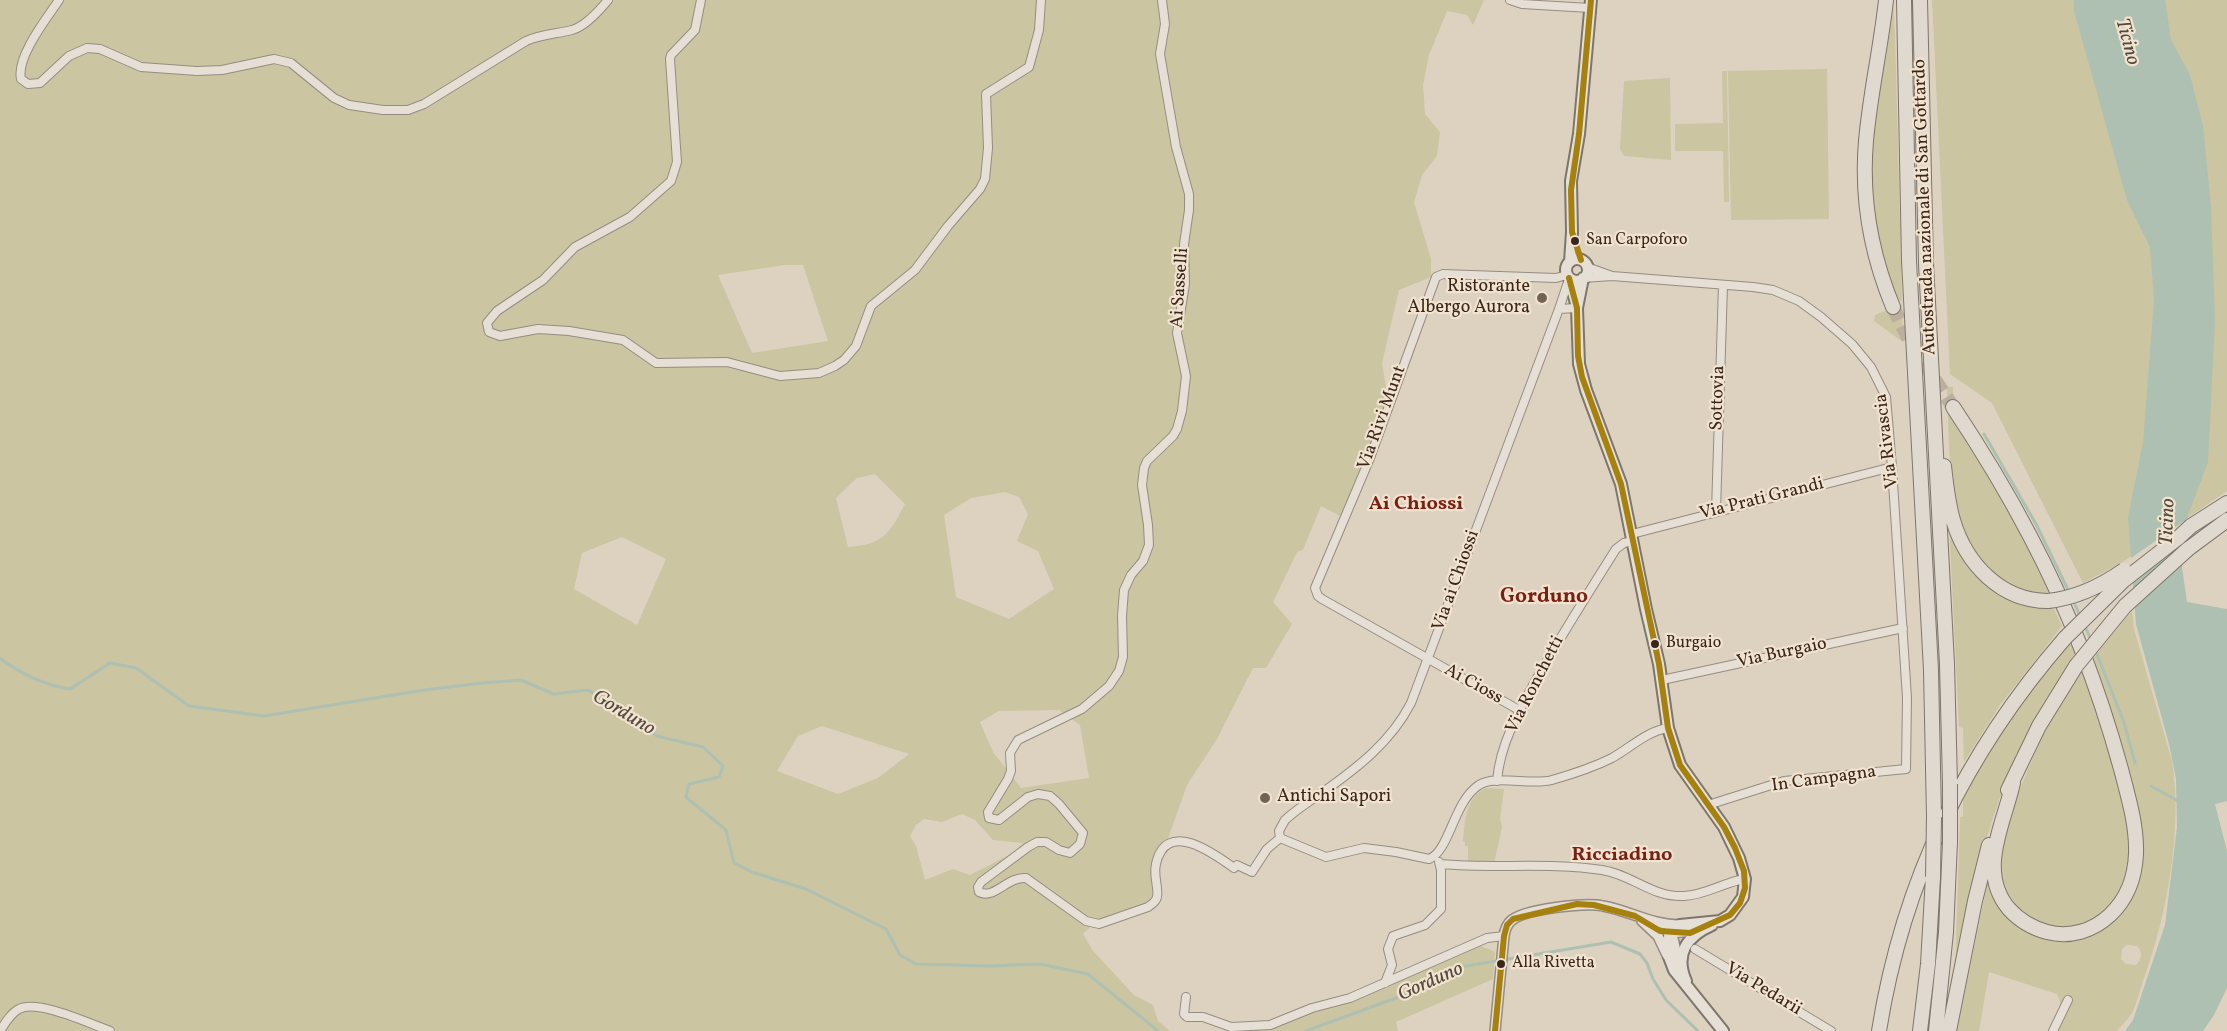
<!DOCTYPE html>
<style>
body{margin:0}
canvas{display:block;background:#ddd1c0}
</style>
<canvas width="2227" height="1031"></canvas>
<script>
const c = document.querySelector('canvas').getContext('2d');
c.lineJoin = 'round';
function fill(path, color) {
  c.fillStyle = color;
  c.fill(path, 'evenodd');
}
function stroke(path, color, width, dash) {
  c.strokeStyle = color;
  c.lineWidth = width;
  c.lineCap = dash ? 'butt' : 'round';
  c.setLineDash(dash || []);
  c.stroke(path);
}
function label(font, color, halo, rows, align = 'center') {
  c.font = font + ' Vollkorn,serif';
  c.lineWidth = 4.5;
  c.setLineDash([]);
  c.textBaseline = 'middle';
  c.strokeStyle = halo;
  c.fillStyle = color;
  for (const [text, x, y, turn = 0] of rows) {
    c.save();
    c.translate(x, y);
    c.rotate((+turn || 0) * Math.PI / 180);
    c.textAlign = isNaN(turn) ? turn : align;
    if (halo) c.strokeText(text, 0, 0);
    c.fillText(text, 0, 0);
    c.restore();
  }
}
fill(new Path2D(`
 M0 0H1484L1473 25 1467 15 1447 11 1429 55 1423 85 1425 114 1440 132 1437 156 1422 175 1414 202 1431 259V277L1399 290 1382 363 1389 406 1344 518 1321 506 1303 550 1297 552 1273 602 1292 624 1266 668H1253L1217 739 1187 785 1165 847 1159 855 1155 901 1093 924 1083 934 1093 951 1134 995 1153 1005 1158 1021 1170 1031H0ZM785 265H803L828 341 752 353 718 275ZM875 474 905 504C890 533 883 545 848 547L836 498 857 478ZM1005 492 1019 497 1028 514 1017 541 1038 551 1054 589 1009 619 956 597 944 515 971 498ZM622 537 666 559 637 625 574 589 582 553ZM1059 710 1080 725 1089 778 1021 788 993 752 980 722 999 711ZM822 726 909 754 878 778 838 794 777 771 798 736ZM962 814 975 820 993 840 1023 843 1013 853 970 875 953 869 925 880 916 846 910 836 916 825 924 819 942 822Z
 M1890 0H1893L1895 34 1902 302 1891 294 1886 279 1868 181Z
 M1932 0H2227V491L2121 563 2083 583 1992 403 1950 374Z
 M1827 69 1829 219 1731 220 1728 71Z
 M1722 71H1727L1729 202H1724L1723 151H1675V124L1723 123Z
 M1670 78 1671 160 1624 156 1620 149 1624 81Z
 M1902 304 1903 342 1874 321 1875 315Z
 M1947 387H1953L1954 423 1996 488 2034 558 2051 593C2036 596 2019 591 2007 583 1944 541 1950 454 1947 387Z
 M1949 522 1977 572 2053 607 2062 626 2000 705 1964 762 1963 728 1959 727Z
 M2132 611 2134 629 2172 761C2183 828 2167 915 2144 978 2140 989 2137 1003 2132 1013 2128 1019 2122 1025 2117 1031H2055C2061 1018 2064 1008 2057 994L1989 972 1979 1031H1957L1989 876 2024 927 2097 930 2139 861 2090 662ZM2127 945 2137 946C2143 952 2142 959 2136 965L2126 964 2121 959 2122 949Z
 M2071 640 2076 653C2046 700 2018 748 1999 800 1979 856 1968 916 1955 974L1960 817H1963V788L1995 733Z
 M2082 672C2101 720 2135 811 2129 861 2118 955 1996 942 2000 863 2001 831 2017 796 2029 767 2044 735 2058 698 2082 672Z
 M1486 788 1504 789 1500 819 1502 827 1494 864 1468 862V846H1465V842L1463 841C1465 821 1465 798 1486 788Z
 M1479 945 1495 952 1493 979 1396 1022 1398 1031H1255L1256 1027 1430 967Z`), '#cbc5a2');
fill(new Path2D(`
 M2074 0H2165L2171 40 2190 75 2203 126 2211 207 2215 320 2208 462 2188 515 2182 568 2187 602 2227 609V801L2215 804 2227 851V988L2214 1015 2203 1031H2125L2133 1020 2165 925 2177 827 2176 779 2169 744 2136 624 2128 517 2143 443 2154 300 2150 247 2127 200 2074 11Z`), '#adc0b1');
fill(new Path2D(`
 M2190 517 2188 536 2130 582 2128 560Z`), '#ddd1c0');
stroke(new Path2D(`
 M1984 434 2036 524 2070 594
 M2073 600 2080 616
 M2084 624 2091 640
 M2095 649 2124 723 2135 763
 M0 658C21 674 44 685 70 689L110 663 136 668 189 706 264 716 424 690 483 683 521 680 554 694 588 690 657 736 703 747 723 766 719 777 689 784 686 797 726 830 734 863 752 872 806 889 886 929 900 955 916 964 991 966 1040 964 1088 974 1158 1031
 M2151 786 2178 801
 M1306 1031 1396 998 1460 967 1611 942 1640 954 1647 963 1653 979 1666 1000 1698 1031`), '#adc0b1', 3);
stroke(new Path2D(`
 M1893 307 1911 344 1953 407`), '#bcaf9f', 14, [14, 7]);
const minor = new Path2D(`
 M59 0C47 18 16 57 21 79L28 84 40 83 69 56 87 48 100 49 141 67 197 71 222 70 274 59 291 63 334 98 349 105 383 110H408L424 104 526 41C541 34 556 34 572 30 586 26 599 11 608 0
 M701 0 695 30 671 55 670 59 677 162 671 181 630 217 575 247 543 280 497 311 487 323 489 332 500 336 538 329 569 331 623 340 656 363 727 362 780 376 819 373 835 366 844 360 856 346 871 306 915 270 948 226 980 189 985 179 988 148 986 94 1029 67 1039 30 1041 0
 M1162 0 1165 24 1160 54 1176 147 1189 194V210L1184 244 1185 284 1177 333 1186 376 1182 411 1177 429 1173 436 1147 461 1144 468 1142 485 1148 525 1149 545 1143 561 1131 575 1124 590 1122 616 1123 657 1119 671 1109 686 1082 709 1018 740 1010 753 1011 771 1008 779 988 812 989 818 999 820 1028 797 1038 794 1050 796 1059 804 1083 833 1080 844 1070 853 1059 850 1046 842H1037L1028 847 981 882 978 887 979 892C994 900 1008 876 1026 878L1086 921 1099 924 1148 907C1152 904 1156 902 1157 897 1159 887 1153 876 1156 864 1166 819 1212 852 1234 868L1237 865 1252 872 1267 849 1280 838 1326 857 1364 848 1396 852 1429 859C1450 851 1453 802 1479 785 1497 774 1531 786 1552 780 1573 774 1592 768 1612 758 1630 748 1647 731 1668 728
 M1510 0 1522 4 1590 8
 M1587 267 1612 276
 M1583 278 1612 276 1753 287 1773 290 1799 301 1821 317 1852 344 1871 367 1886 397 1892 467 1907 698 1906 769 1784 781 1708 805
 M1559 309 1577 308
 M1716 511 1723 285
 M1632 534 1892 467
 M1662 680 1903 628
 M1519 710 1322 599 1318 596 1315 588 1370 458 1436 277 1443 274 1556 278 1567 275
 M1497 781C1500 742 1522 705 1541 671 1565 630 1590 590 1616 549L1624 543 1633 541
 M1280 838 1279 831 1285 820C1297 809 1310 801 1323 792 1357 768 1391 742 1411 703L1559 309 1569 279
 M1441 864C1495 869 1548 862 1602 870 1631 874 1653 898 1684 896 1706 895 1724 882 1745 879
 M1695 949 1831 1031
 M1385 983 1392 965 1388 949 1393 936 1425 925 1441 909V870L1439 862
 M1186 997 1184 1014 1187 1017H1203L1231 1027 1270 1025 1312 1008 1350 998 1487 938 1504 936
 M0 1031C5 1023 11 1013 19 1009 37 999 91 1024 110 1031
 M2053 1031 2068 1000`);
const tertiary = new Path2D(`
 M1642 921 1658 936 1667 955
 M1669 931C1678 943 1674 959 1682 972
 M1668 933 1698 931
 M1495 1031 1504 936C1505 929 1507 924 1512 920 1526 909 1586 902 1603 906 1630 911 1652 925 1680 925`);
const secondary = new Path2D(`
 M1566 270a11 11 0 1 1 22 0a11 11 0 1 1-22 0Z
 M1570 262 1572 232 1571 181 1579 134 1591 0
 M1569 278 1577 307
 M1583 278 1577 308 1579 364 1586 390 1621 484 1646 609 1659 664 1668 728 1680 765 1724 827 1739 858 1745 879 1743 897 1730 915 1720 921 1680 925 1672 931 1668 940 1669 957 1674 970 1723 1031
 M1686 981C1674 954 1687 936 1712 925`);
const motorway = new Path2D(`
 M1886 0C1881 47 1870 94 1866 141 1861 199 1871 254 1893 307
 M1904 0 1909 261 1931 670 1934 817
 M1920 0 1926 264 1947 664 1950 784
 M1953 407C1981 449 2007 492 2030 536 2069 610 2099 689 2121 769 2128 796 2137 825 2136 854 2135 877 2127 899 2110 915 2093 931 2070 938 2047 932 2032 928 2019 920 2009 909 1977 871 2004 824 2013 783
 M1944 466C1946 484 1948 503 1953 520 1966 564 2001 601 2048 601
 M2191 526 2227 503
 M2188 549 2227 520
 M2008 790 2039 726 2076 666
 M1879 1031C1903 880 1965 753 2065 638
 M1920 1031 1928 964 1933 877
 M1936 1031 1946 932 1950 842
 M1949 1031 1975 901 1989 845`);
stroke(minor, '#968c81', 10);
stroke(tertiary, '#968c81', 12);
stroke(secondary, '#7e756b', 14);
stroke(motorway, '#7e756b', 16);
stroke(minor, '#e5dfd5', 8);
stroke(tertiary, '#e5dfd5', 9);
stroke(secondary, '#e5dfd5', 10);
stroke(motorway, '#e0d9cf', 14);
const motorwayBridge = new Path2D(`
 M2048 601C2077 598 2101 586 2124 570
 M2065 638 2123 581 2178 538 2191 526
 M2076 666 2125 606 2188 549
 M1950 842V784
 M1933 877 1934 817`);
stroke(motorwayBridge, '#7e756b', 16, []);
stroke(motorwayBridge, '#e0d9cf', 14);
stroke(new Path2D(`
 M1581 260 1572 232 1571 190 1579 134 1591 0
 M1495 1031 1504 936 1507 925 1513 919 1577 904 1594 905 1635 916 1660 931 1690 933 1730 915 1740 903 1745 888 1744 871 1735 848 1724 827 1680 765 1668 728 1659 664 1621 484 1582 377 1578 356 1577 308 1569 278`), '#a6810d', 6);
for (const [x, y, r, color] of [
 [1575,241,5,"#3a261d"],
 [1542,298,6,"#736256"],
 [1655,644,5,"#3a261d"],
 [1265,798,6,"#736256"],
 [1501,964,5,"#3a261d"]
]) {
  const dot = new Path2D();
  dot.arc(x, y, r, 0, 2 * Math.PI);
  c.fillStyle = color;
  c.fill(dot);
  stroke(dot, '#f1e3ce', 2);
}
label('16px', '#3a261d', '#f1e3ce', [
 ["San Carpoforo",1586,241],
 ["Burgaio",1666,644],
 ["Alla Rivetta",1512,964]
], 'left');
label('18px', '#3a261d', '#f1e3ce', [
 ["Autostrada nazionale di San Gottardo",1926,207,-92],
 ["Ai Sasselli",1181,288,-86],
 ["Sottovia",1719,398,-88],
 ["Via Rivi Munt",1383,418,-70],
 ["Via Rivascia",1888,441,-97],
 ["Via Prati Grandi",1762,500,-14],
 ["Via ai Chiossi",1457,581,-70],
 ["Via Burgaio",1782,654,-12],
 ["Ai Cioss",1473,685,29],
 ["Via Ronchetti",1536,685,-63],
 ["In Campagna",1824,780,-8],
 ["Via Pedarii",1763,990,31]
]);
label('18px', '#3a261d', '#f1e3ce', [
 ["Ristorante",1530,288],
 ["Albergo Aurora",1530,309],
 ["Antichi Sapori",1277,798,"left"]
], 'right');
label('italic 20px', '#524a40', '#f1e3ce', [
 ["Ticino",2126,42,75],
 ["Ticino",2169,522,-88],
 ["Gorduno",623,714,31],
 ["Gorduno",1431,983,-24]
]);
label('bold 20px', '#7a1f14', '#f1e3ce', [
 ["Ai Chiossi",1416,505],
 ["Ricciadino",1622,856]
]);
label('bold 21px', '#7a1f14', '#f1e3ce', [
 ["Gorduno",1544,598]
]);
</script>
